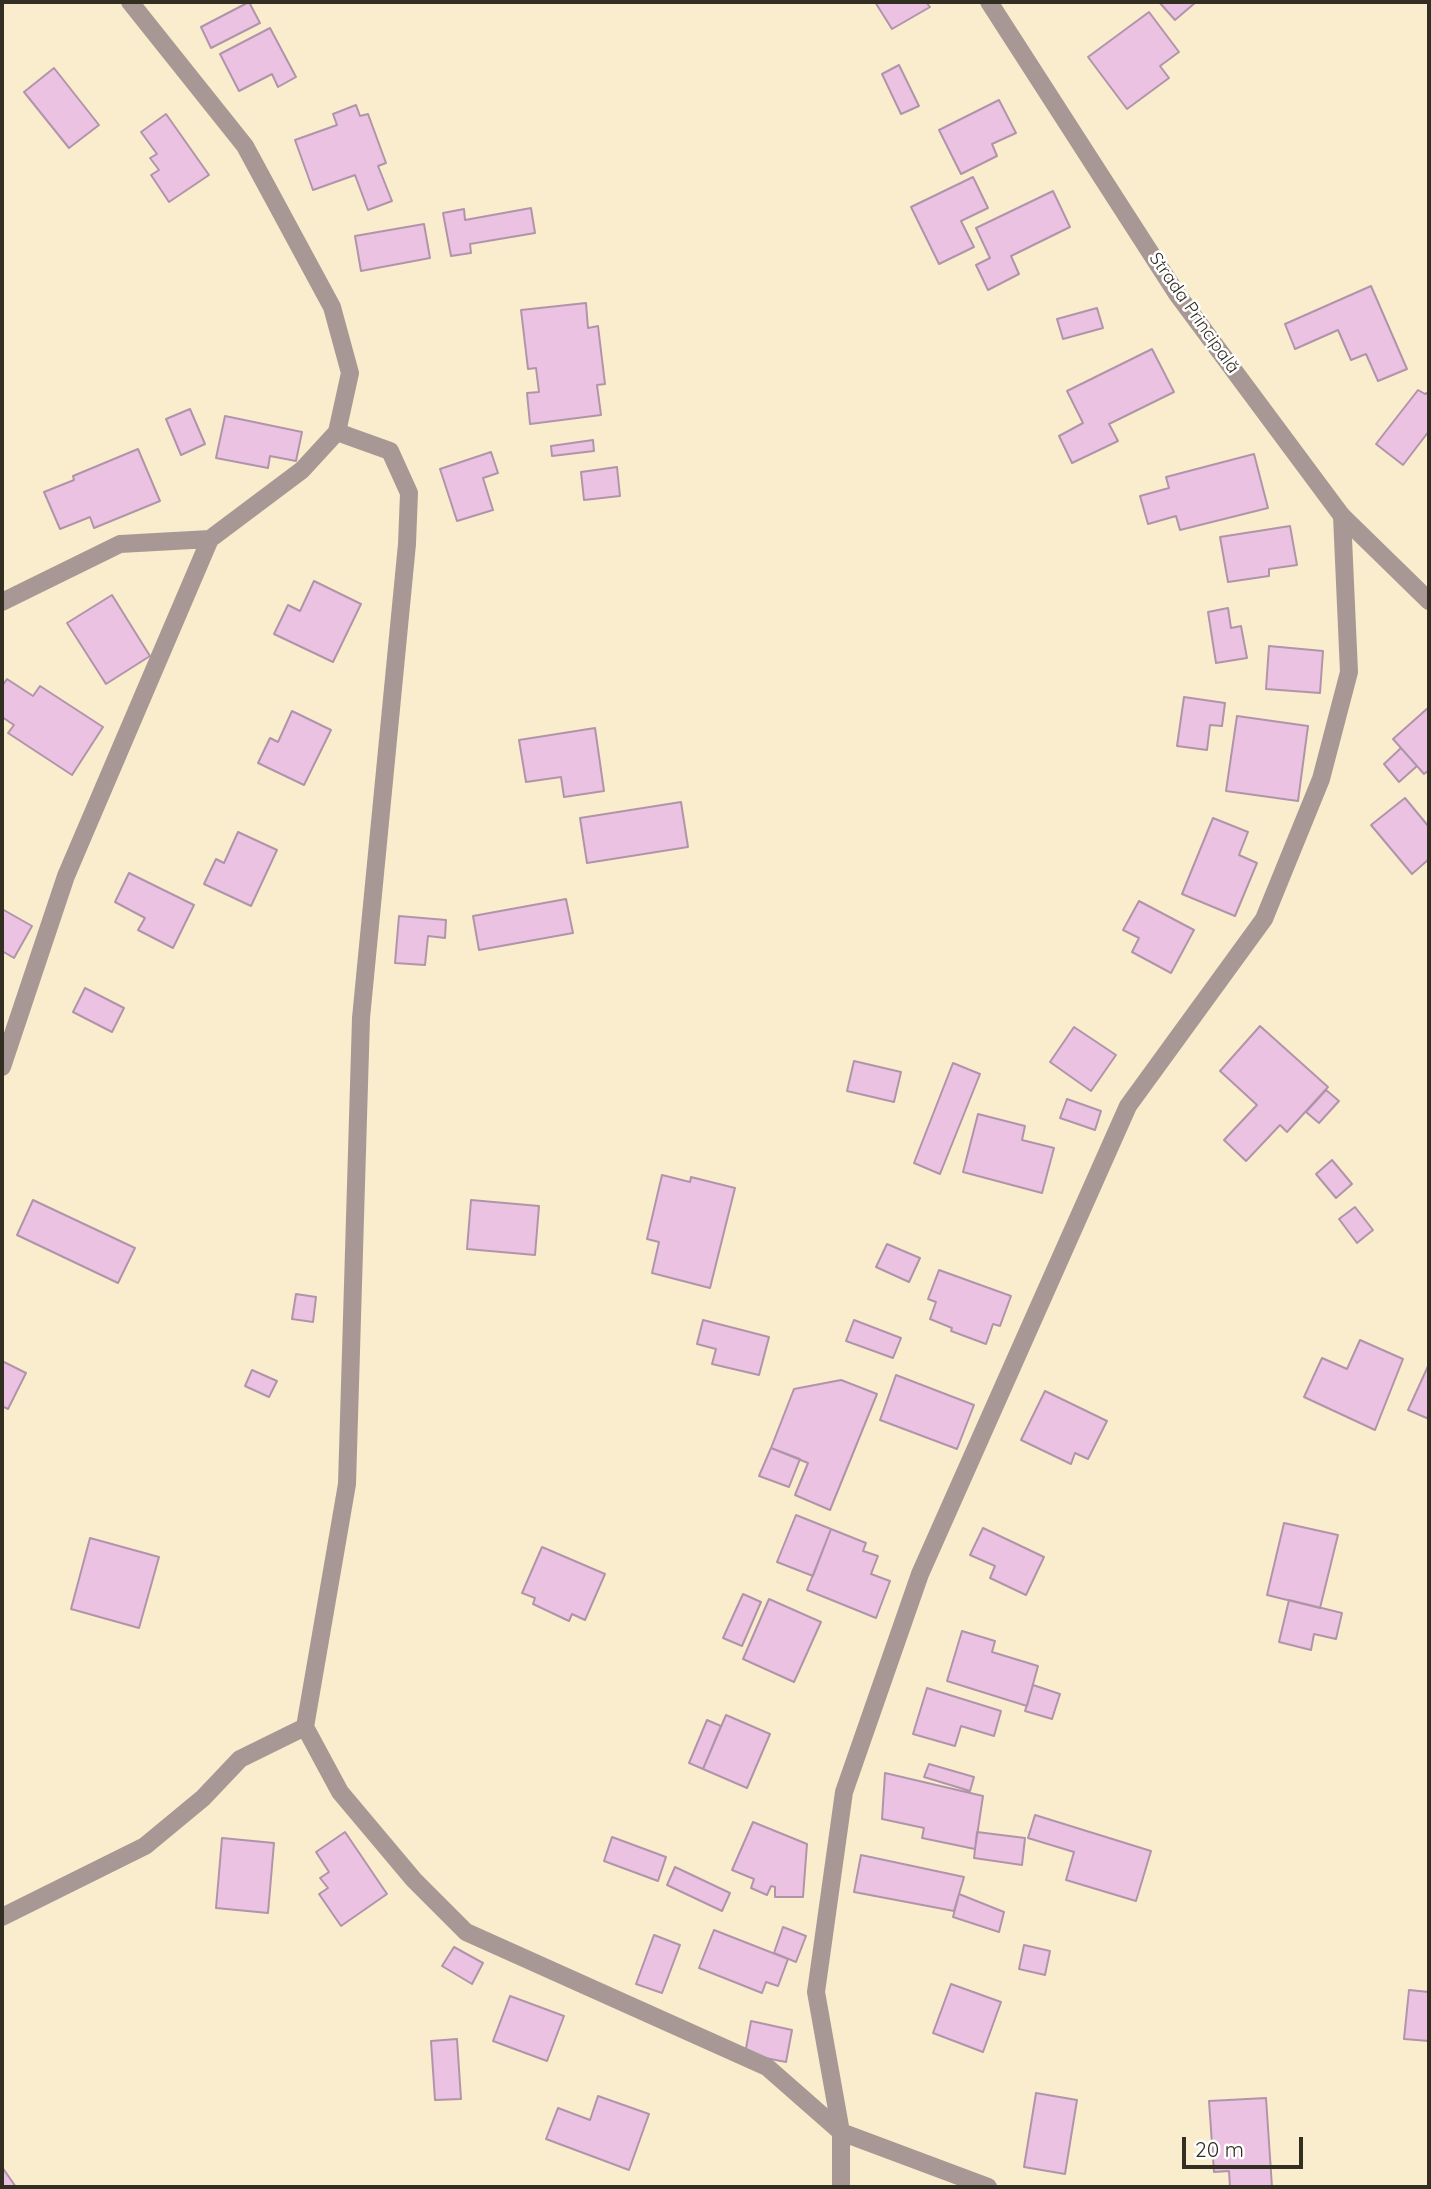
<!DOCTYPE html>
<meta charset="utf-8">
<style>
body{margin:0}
#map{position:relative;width:1431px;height:2189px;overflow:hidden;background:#f9edcd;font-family:Quicksand,sans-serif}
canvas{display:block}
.frame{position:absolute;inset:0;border:4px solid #332e22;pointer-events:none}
.scale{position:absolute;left:1182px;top:2137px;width:121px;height:32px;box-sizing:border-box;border:4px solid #332e22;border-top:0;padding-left:9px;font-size:21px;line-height:24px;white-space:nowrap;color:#332e22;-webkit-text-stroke:5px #fff;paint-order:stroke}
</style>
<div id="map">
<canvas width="1431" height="2189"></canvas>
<div class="frame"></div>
<div class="scale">20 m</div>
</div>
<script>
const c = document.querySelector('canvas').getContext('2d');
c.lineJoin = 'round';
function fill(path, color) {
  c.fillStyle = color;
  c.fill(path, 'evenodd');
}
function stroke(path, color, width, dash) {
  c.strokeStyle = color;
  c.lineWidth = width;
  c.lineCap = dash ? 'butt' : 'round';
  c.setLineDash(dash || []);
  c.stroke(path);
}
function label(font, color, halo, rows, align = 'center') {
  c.font = font + ' Quicksand,sans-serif';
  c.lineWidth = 5;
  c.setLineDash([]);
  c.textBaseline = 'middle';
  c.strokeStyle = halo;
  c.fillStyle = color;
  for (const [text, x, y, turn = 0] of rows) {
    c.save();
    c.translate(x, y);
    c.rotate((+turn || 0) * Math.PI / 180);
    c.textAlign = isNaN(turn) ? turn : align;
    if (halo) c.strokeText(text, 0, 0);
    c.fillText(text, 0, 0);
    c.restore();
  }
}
const building = new Path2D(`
 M249 2 260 23 211 48 201 27Z
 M875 2H926L930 7 892 29Z
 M1159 2H1196L1175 20Z
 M1149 12 1179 52 1160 66 1169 78 1127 109 1088 57Z
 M270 28 296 77 278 87 272 74 239 91 220 54Z
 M899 65 919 106 901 114 882 74Z
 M54 68 99 125 69 148 24 92Z
 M999 100 1016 133 992 144 997 156 961 174 939 130Z
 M356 105 360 116 368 114 386 163 378 166 392 201 368 210 355 175 313 190 295 140 337 125 333 114Z
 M166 114 209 175 169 202 151 175 159 170 150 158 157 154 141 132Z
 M973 177 988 208 961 221 974 247 939 264 911 207Z
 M1053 191 1070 227 1011 256 1019 274 988 290 976 265 990 258 976 228Z
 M531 208 535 233 470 244 471 253 451 256 443 213 464 209 465 220Z
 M424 224 430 258 361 271 355 236Z
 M1371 286 1407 369 1378 381 1366 354 1351 360 1338 330 1295 349 1285 324Z
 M586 303 588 328 598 326 605 384 597 385 601 415 530 424 527 393 539 392 536 368 528 369 521 310Z
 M1097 308 1103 328 1063 339 1057 319Z
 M1152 349 1174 392 1109 424 1118 441 1072 463 1059 436 1083 423 1067 391Z
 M1418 390 1425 394 1429 392V431L1403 465 1376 444Z
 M190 409 205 444 181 455 166 419Z
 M225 416 302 432 296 461 270 456 268 468 216 458Z
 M593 440 594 451 552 456 551 446Z
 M138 449 160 501 94 528 90 517 60 529 44 492 74 480 73 476Z
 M491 452 498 473 483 478 493 510 457 521 440 469Z
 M1254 454 1268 508 1180 530 1176 516 1148 524 1140 496 1169 488 1166 477Z
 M617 467 620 496 584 500 581 472Z
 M1290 526 1297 565 1269 569V576L1228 582 1220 537Z
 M314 581 361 604 333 662 274 634 288 605 300 611Z
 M112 595 150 656 106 684 67 623Z
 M1228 608 1231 628 1241 626 1247 658 1216 663 1208 612Z
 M1269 646 1323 651 1320 693 1266 689Z
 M7 679 33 696 40 686 103 727 72 775 8 733 14 725 2 717V686Z
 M1184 697 1225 703 1222 726 1210 725 1207 750 1177 746Z
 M1429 707V770L1424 774 1393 739Z
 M292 711 331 730 304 785 258 763 270 738 278 742Z
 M1237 716 1308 726 1298 801 1226 791Z
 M595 728 604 791 564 797 561 777 526 782 519 740Z
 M1401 748 1417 766 1399 782 1384 764Z
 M1405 798 1429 827V859L1412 874 1371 825Z
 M681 802 688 847 587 863 580 818Z
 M1213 818 1248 832 1239 855 1257 863 1235 916 1182 894Z
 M238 832 277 850 251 906 204 884 216 859 224 863Z
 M129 873 194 905 173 948 138 930 145 918 115 902Z
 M566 899 573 933 479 950 473 916Z
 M1139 901 1194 930 1171 973 1132 952 1139 938 1123 930Z
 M2 909 32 926 14 958 2 951Z
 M399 916 446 920 445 938 428 936 425 965 395 963Z
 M85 988 124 1008 112 1032 73 1012Z
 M1260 1026 1328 1087 1287 1132 1280 1125 1246 1161 1224 1140 1257 1105 1220 1071Z
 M1074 1027 1116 1055 1091 1091 1050 1062Z
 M854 1061 901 1072 894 1102 847 1091Z
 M953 1063 980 1074 940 1174 914 1163Z
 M1326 1090 1339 1101 1319 1123 1306 1112Z
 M1067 1099 1101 1111 1095 1130 1060 1118Z
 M978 1114 1025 1126 1022 1140 1054 1148 1042 1193 963 1172Z
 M1332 1160 1352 1184 1336 1198 1316 1174Z
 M662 1175 690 1182 691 1177 735 1188 710 1288 652 1273 659 1242 647 1239Z
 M33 1200 135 1248 118 1283 17 1235Z
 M471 1200 539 1206 535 1255 467 1249Z
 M1355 1207 1373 1230 1357 1243 1339 1219Z
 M887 1244 920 1258 909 1282 876 1267Z
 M939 1270 1011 1296 1000 1326 993 1324 986 1344 951 1331 952 1328 930 1319 936 1302 928 1299Z
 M296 1294 316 1297 313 1322 292 1319Z
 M703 1320 769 1337 759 1375 712 1364 716 1349 697 1344Z
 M854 1320 901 1338 893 1358 846 1341Z
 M1360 1340 1403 1359 1375 1430 1304 1397 1322 1358 1347 1369Z
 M2 1361 26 1373 8 1409 2 1406Z
 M1429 1364V1419L1408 1410Z
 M252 1370 277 1381 269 1397 245 1386Z
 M896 1375 974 1405 957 1449 880 1420Z
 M841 1380 877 1394 830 1510 795 1495 808 1463 771 1448 794 1389Z
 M1045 1391 1107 1421 1088 1459 1075 1453 1071 1464 1021 1440Z
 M771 1448 800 1459 789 1487 759 1476Z
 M796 1515 831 1529 813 1576 777 1562Z
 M1284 1523 1338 1535 1320 1608 1267 1595Z
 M983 1528 1044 1557 1026 1595 990 1578 995 1566 970 1555Z
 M831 1529 866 1543 863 1551 878 1556 871 1574 890 1581 876 1618 807 1590Z
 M90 1538 159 1557 139 1628 71 1609Z
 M542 1547 605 1574 585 1620 572 1614 569 1621 533 1604 535 1598 522 1593Z
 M743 1594 761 1602 742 1646 723 1638Z
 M769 1599 821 1622 794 1682 743 1659Z
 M1289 1600 1342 1613 1336 1639 1314 1634 1311 1650 1279 1642Z
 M962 1631 995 1641 992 1652 1038 1666 1027 1706 947 1681Z
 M1033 1685 1060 1694 1052 1719 1025 1711Z
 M927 1688 1001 1711 994 1736 961 1726 955 1746 913 1734Z
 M726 1715 770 1734 747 1788 703 1769Z
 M707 1720 721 1726 703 1769 689 1763Z
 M929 1764 974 1777 970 1791 924 1777Z
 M885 1773 983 1796 975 1849 922 1838 924 1828 882 1819Z
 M1035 1815 1151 1851 1136 1901 1066 1880 1074 1852 1028 1838Z
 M753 1822 807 1844 803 1897H775V1887L771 1886 767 1895 751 1888 754 1879 732 1870Z
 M345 1832 387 1894 341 1926 319 1894 328 1888 320 1878 329 1872 316 1852Z
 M977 1832 1025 1838 1022 1865 974 1858Z
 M612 1837 666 1857 658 1881 604 1861Z
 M222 1838 274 1843 268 1913 216 1908Z
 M861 1855 964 1877 954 1911 854 1892Z
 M675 1867 730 1893 722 1911 667 1885Z
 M959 1894 1004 1912 999 1932 953 1917Z
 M783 1927 806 1936 796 1962 774 1953Z
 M714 1930 788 1959 778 1986 766 1982 762 1993 699 1968Z
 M654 1935 680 1945 662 1993 636 1984Z
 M1024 1945 1050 1951 1045 1975 1019 1969Z
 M454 1947 483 1963 472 1984 442 1966Z
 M951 1984 1001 2002 983 2052 933 2033Z
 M1409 1990 1429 1992V2041L1404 2039Z
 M510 1996 564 2016 547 2061 493 2041Z
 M751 2021 792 2030 786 2062 745 2054Z
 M457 2039 461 2099 435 2100 431 2041Z
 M1036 2093 1077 2100 1065 2174 1024 2167Z
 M598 2096 649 2114 629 2170 546 2139 558 2108 590 2120Z
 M1266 2098 1272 2187H1230L1229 2171 1214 2172 1209 2101Z
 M2 2167 16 2187H2Z`);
fill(building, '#ebc2e2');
stroke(building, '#b095aa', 2);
stroke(new Path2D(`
 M337 432 390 451 409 493 407 544 361 1018 347 1484 305 1727 340 1792 414 1880 466 1932 767 2067 841 2132 988 2187
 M2 602 120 544 210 539
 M2 1067 66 876 210 539 302 470 337 432 350 373 332 307 245 146 130 2
 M2 1917 145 1846 203 1798 240 1759 305 1727
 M841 2187V2132L816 1992 844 1792 920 1574 1128 1106 1264 919 1321 779 1349 672 1342 516`), '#a89895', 18);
stroke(new Path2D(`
 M989 2 1177 294 1342 516 1429 601`), '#a89895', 18);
label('18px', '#332e22', '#fff', [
 ["Strada Principală",1194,313,55]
]);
</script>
